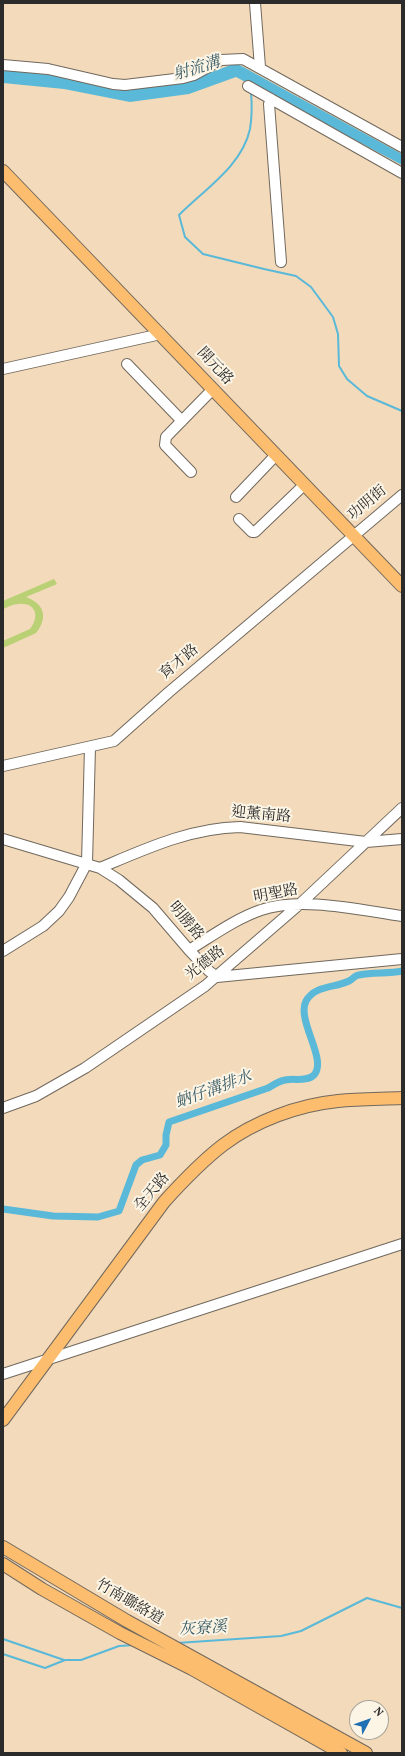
<!DOCTYPE html>
<meta charset="utf-8">
<style>
body{margin:0}
#map{position:relative;width:405px;height:1756px;overflow:hidden;background:#f2daba;font-family:Vollkorn,serif}
canvas{display:block}
.frame{position:absolute;inset:0;border:4px solid #2b2b2b;pointer-events:none}
.north{position:absolute;left:349px;top:1700px;width:40px;height:40px;box-sizing:border-box;background:#fcf5e5;border:1px solid #a8a49b;border-radius:50%;rotate:49deg;font-size:11px;font-weight:700;line-height:16px;text-align:center;color:#2b2b2b}
.north::after{content:'';display:block;margin:auto;width:14px;height:18px;background:#1f6fb2;clip-path:polygon(50% 0,100% 100%,50% 72%,0 100%)}
</style>
<div id="map">
<canvas width="405" height="1756"></canvas>
<div class="frame"></div>
<div class="north">N</div>
</div>
<script>
const c = document.querySelector('canvas').getContext('2d');
c.lineJoin = 'round';
function fill(path, color) {
  c.fillStyle = color;
  c.fill(path, 'evenodd');
}
function stroke(path, color, width, dash) {
  c.strokeStyle = color;
  c.lineWidth = width;
  c.lineCap = dash ? 'butt' : 'round';
  c.setLineDash(dash || []);
  c.stroke(path);
}
function label(font, color, halo, rows, align = 'center') {
  c.font = font + ' Vollkorn,"Noto Serif TC",serif';
  c.lineWidth = 4;
  c.setLineDash([]);
  c.textBaseline = 'middle';
  c.strokeStyle = halo;
  c.fillStyle = color;
  for (const [text, x, y, turn = 0] of rows) {
    c.save();
    c.translate(x, y);
    c.rotate((+turn || 0) * Math.PI / 180);
    c.textAlign = isNaN(turn) ? turn : align;
    if (halo) c.strokeText(text, 0, 0);
    c.fillText(text, 0, 0);
    c.restore();
  }
}
fill(new Path2D(`
 M54 579 57 584 26 597C45 604 48 618 36 633L3 648V641L30 629C40 617 36 602 18 604 13 604 8 607 3 609V601Z`), '#b9d074');
fill(new Path2D(`
 M236 63 402 154V165L236 77 189 94 130 102 64 89 3 83V68L24 69 117 87 190 80Z`), '#5ab9d8');
stroke(new Path2D(`
 M251 92C252 104 252 117 250 129 242 166 205 189 179 215L185 237 203 254 264 269 296 276 311 287 333 317 338 334 339 366 347 379 367 396 402 411
 M3 1639 64 1660
 M177 1643 281 1636 301 1631 367 1598 402 1608
 M3 1654 45 1668 65 1660H81L119 1646 134 1645`), '#5ab9d8', 2);
stroke(new Path2D(`
 M3 1209 53 1216 98 1217 119 1211 136 1165 142 1160 160 1155 166 1145V1135L169 1122 268 1088C273 1085 279 1081 285 1080 294 1078 307 1082 314 1075 328 1060 296 1020 306 1001 315 985 335 988 349 981 353 979 355 975 359 975 373 972 388 974 402 971`), '#5ab9d8', 7);
const minor = new Path2D(`
 M255 3 260 67
 M3 65 48 69 113 84 125 85 183 78 194 75 221 60 243 59 402 147
 M248 86 402 173
 M271 99 269 104 281 262
 M127 364 182 421
 M3 369 161 334
 M191 472 165 445 166 437 213 389
 M236 497 276 455
 M239 519 252 532H255L304 485
 M3 766 114 741 169 692 402 495
 M3 839 100 868 119 880 153 908 189 950 209 971 217 977 402 959
 M100 868C145 849 190 828 240 827L366 842 402 839
 M189 950C212 936 235 919 261 910 302 896 359 910 402 916
 M3 951 43 926 59 911 69 897 87 863 90 747
 M3 1108 36 1096 85 1068 205 986 301 903 402 808
 M3 1374 402 1244`);
const major = new Path2D(`
 M3 171 402 586
 M3 1420 164 1202C182 1182 201 1162 223 1145 255 1121 298 1105 338 1101 359 1099 381 1099 402 1098
 M3 1547 127 1621 366 1753
 M3 1564 42 1589 120 1633 192 1669 341 1753`);
stroke(minor, '#71685d', 12);
stroke(major, '#71685d', 14);
stroke(minor, '#fff', 10);
stroke(major, '#fcbd6f', 12);
label('15px', '#2b2b2b', '#fcf5e5', [
 ["開元路",214,367,47],
 ["功明街",368,504,-40],
 ["育才路",180,663,-40],
 ["迎薰南路",261,816,5],
 ["明聖路",276,895,-11],
 ["明勝路",185,922,50],
 ["光德路",206,964,-38],
 ["全天路",153,1193,-50],
 ["竹南聯絡道",129,1603,30]
]);
label('italic 16px', '#3b5d68', '#fcf5e5', [
 ["射流溝",197,70,-17],
 ["蚋仔溝排水",214,1091,-20],
 ["灰寮溪",203,1630,-4]
]);
</script>
